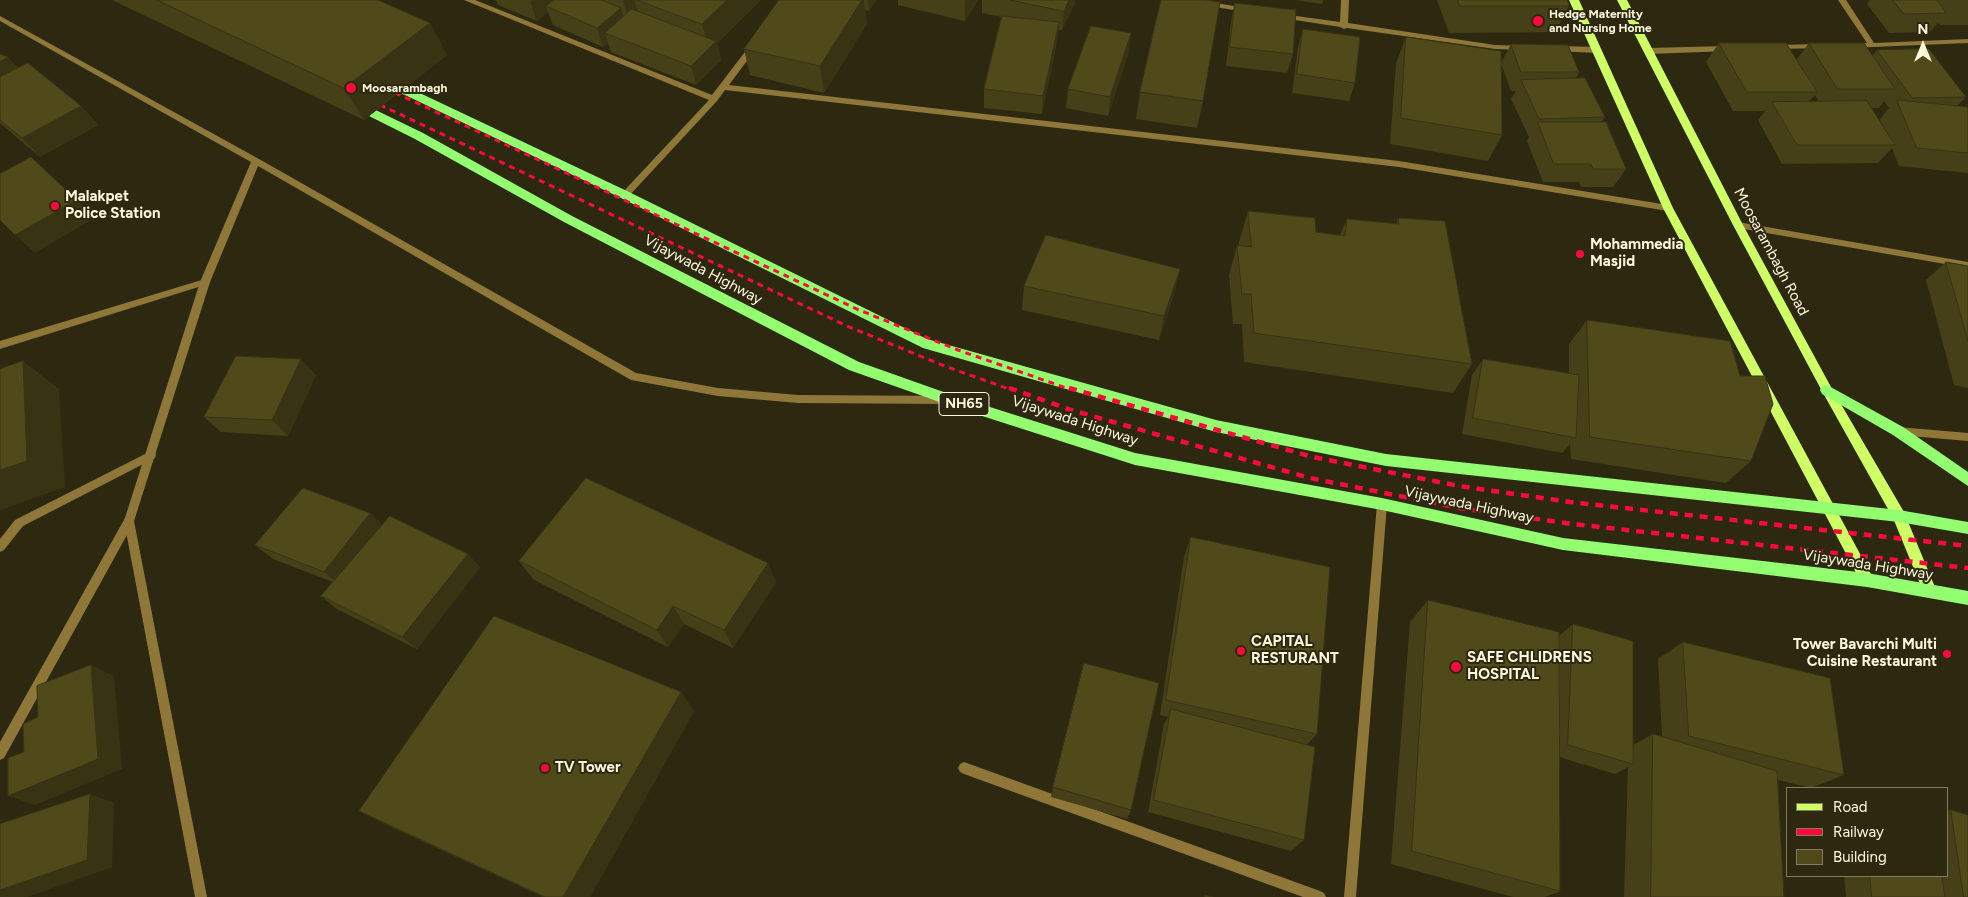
<!DOCTYPE html>
<style>
body{margin:0}
#map{position:relative;width:1968px;height:897px;overflow:hidden;background:#2d2910;font-family:Figtree,sans-serif}
canvas{display:block}
.legend{position:absolute;left:1786px;top:787px;width:162px;height:90px;box-sizing:border-box;background:#2d2910;border:1px solid #817c62;margin:0;padding:6px 9px;list-style:none;font-size:15px;color:#fff8dd}
.legend li{display:flex;align-items:center;gap:10px;height:25px}
.legend b{width:25px;border:1px solid #817c62}
.north{position:absolute;left:1898px;top:20px;width:50px;height:50px;-webkit-text-stroke:4px #2d2910;paint-order:stroke;rotate:0deg;font-size:14px;font-weight:700;line-height:20px;text-align:center;color:#fff8dd}
.north::after{content:'';display:block;margin:auto;width:18px;height:22px;background:#fff8dd;clip-path:polygon(50% 0,100% 100%,50% 72%,0 100%)}
</style>
<div id="map">
<canvas width="1968" height="897"></canvas>
<ul class="legend">
<li><b style="height:6px;background:#ceff64"></b>Road</li>
<li><b style="height:6px;background:#ff093c"></b>Railway</li>
<li><b style="height:14px;background:#504a1b"></b>Building</li>
</ul>
<div class="north">N</div>
</div>
<script>
const c = document.querySelector('canvas').getContext('2d');
c.lineJoin = 'round';
function fill(path, color) {
  c.fillStyle = color;
  c.fill(path, 'evenodd');
}
function stroke(path, color, width, dash) {
  c.strokeStyle = color;
  c.lineWidth = width;
  c.lineCap = dash ? 'butt' : 'round';
  c.setLineDash(dash || []);
  c.stroke(path);
}
function label(font, color, halo, rows, align = 'center') {
  c.font = font + ' Figtree,sans-serif';
  c.lineWidth = 4;
  c.setLineDash([]);
  c.textBaseline = 'middle';
  c.strokeStyle = halo;
  c.fillStyle = color;
  for (const [text, x, y, turn = 0] of rows) {
    c.save();
    c.translate(x, y);
    c.rotate((+turn || 0) * Math.PI / 180);
    c.textAlign = isNaN(turn) ? turn : align;
    if (halo) c.strokeText(text, 0, 0);
    c.fillText(text, 0, 0);
    c.restore();
  }
}
fill(new Path2D(`
 M464 0H475L712 95 751 44H754L758 46 729 85 1399 161 1668 205 1672 208 1668 211 1399 167 725 90 717 101 628 197 625 198 621 195 622 193 709 100Z
 M1180 0H1198L1246 8 1250 10 1246 12 1184 2Z
 M1341 0H1349L1348 23 1495 45 1523 46 1527 48 1523 50 1495 49 1347 28 1344 29 1340 27 1282 18 1278 16 1282 14 1340 22Z
 M1838 0H1846L1874 43 1968 39V43L1849 48V44L1867 43Z
 M1820 44H1823V48L1777 49 1773 47 1777 45Z
 M1558 46 1597 47 1601 50 1597 53 1555 51V47Z
 M1727 46 1730 47V51L1648 54 1644 51 1648 48Z
 M1738 222 1968 262V268L1738 228 1734 225Z
 M205 279 210 282 208 284 0 349V341Z
 M1898 427 1968 433V441L1898 435 1895 434 1893 431 1895 428Z
 M151 451 155 452 156 455 155 458 23 526 4 550 0 552V539L15 520Z
 M129 516 133 518 134 521 133 524 4 758 0 760V742L125 518Z
 M964 762 1320 891 1324 893 1326 897H1303L964 774 960 772 958 768 960 764Z`), '#8f7739');
fill(new Path2D(`
 M0 16 259 159 636 373 718 388 798 395 947 396 950 397 952 400 950 403 947 404 798 403 718 396 631 380 258 166 210 282 134 521 207 897H195L124 521 200 282 251 162 0 21Z
 M1382 499 1386 501 1387 504 1356 897H1344L1377 504 1378 501Z`), '#8f7739');
fill(new Path2D(`
 M1569 0H1579L1673 208 1872 576 1874 580 1872 584 1867 586 1862 584 1663 208Z
 M1617 0H1627L1743 225 1831 387 1904 512 1937 592 1935 596 1930 598 1925 596 1893 518 1823 393 1733 225Z`), '#ceff64');
fill(new Path2D(`
 M388 78 629 192 927 339 1216 420 1386 454 1899 510 1968 522V534L1899 522 1386 466 1216 432 923 348 621 198 384 85 383 82Z
 M357 101 423 133 572 216 859 362 952 395 1135 453 1382 498 1563 538 1867 573 1968 591V605L1867 587 1563 550 1382 510 1135 465 951 406 849 370 564 222 415 139 353 108 351 105Z
 M1827 385 1903 427 1968 472V486L1893 435 1822 394 1820 390 1822 386Z`), '#93ff70');
stroke(new Path2D(`
 M385 88 859 310 958 350 1072 390
 M370 100 847 326 947 367 1012 390`), '#ff093c', 3, [6, 5]);
stroke(new Path2D(`
 M1009 388 1071 410 1310 478 1459 508 1573 524 1968 568
 M1069 388 1313 457 1459 486 1570 502 1968 546`), '#ff093c', 4.5, [8, 7]);
fill(new Path2D(`
 M112 0H378L430 23 447 55 364 120Z
 M496 0H759L760 1 717 43 721 60 696 85 611 52 608 43 603 47 553 25 548 12 537 21 498 5Z
 M779 0H876L869 11 865 10 867 24 824 93 750 75 744 49Z
 M898 0H978L965 21 898 5Z
 M982 0H1075V3L1062 30H1058L1057 41 1042 114 984 108V89L1002 17 982 13Z
 M1295 0H1323L1322 4Z
 M1437 0H1567L1569 6 1555 32 1449 33Z
 M1870 0H1968V25H1940L1938 23 1930 32 1889 33 1867 4Z
 M1235 3 1293 54 1287 73 1226 66 1231 22Z
 M1303 29 1355 83 1349 101 1292 93 1298 48Z
 M1406 37 1502 135 1488 161 1390 144 1396 63Z
 M1719 43 1797 59 1809 43 1872 56 1877 50 1966 97 1957 106 1968 107V173L1899 166 1892 148 1878 163 1782 164 1758 120 1765 111H1733L1706 62ZM1815 95 1818 101H1809ZM1884 101 1889 108 1880 119 1882 125 1871 108H1879Z
 M1511 44 1579 72 1576 78 1605 117 1601 122 1626 169 1613 187H1581L1579 182H1543L1527 141 1529 137 1511 99 1516 91H1511L1501 63Z
 M1129 52 1108 116 1066 108 1068 89Z
 M0 54 18 68 81 106 98 125 40 157 0 123Z
 M1140 92 1203 101 1197 128 1136 119Z
 M1248 211 1316 232 1340 235 1347 219 1396 224 1398 218 1472 364 1453 393 1244 362 1242 324H1233L1229 275 1237 245H1239V242Z
 M1946 262 1968 266V388L1954 385 1926 280Z
 M1180 269 1174 294 1159 340 1022 310 1024 286Z
 M1587 320 1751 461 1726 483 1571 459 1570 444 1562 453 1462 434 1472 375 1483 359 1569 373V344Z
 M316 375 288 436 221 432 204 417Z
 M370 513 382 525 468 554 480 567 417 649 337 609 321 596 333 582 273 559 255 545Z
 M1191 537 1317 734 1307 745 1304 840 1291 851 1148 812 1164 724 1168 717 1160 715 1184 557Z
 M519 561 776 582 733 648 684 624 668 647 534 580Z
 M1428 600 1559 636 1573 624 1633 745 1653 734 1662 736 1658 659 1683 642 1844 775 1811 788 1778 780 1784 897H1624L1628 767 1615 774 1559 757 1560 891 1545 897H1513L1391 864 1410 622Z
 M681 692 694 711 590 897H543L389 826 359 811Z
 M1053 787 1131 810 1127 819 1051 797Z
 M1951 810 1968 897H1846L1844 876H1947V811Z`), '#454017');
fill(new Path2D(`
 M532 0H563L546 6 548 12 537 21 530 2Z
 M624 0H634L638 13 629 20 623 1Z
 M727 0H759L760 1 717 43 721 60 696 85 691 66 709 48 702 24Z
 M862 0H864L867 24 824 93 820 66Z
 M868 0H876L869 11Z
 M966 0H978L965 21V2Z
 M1069 0H1075V3L1062 30 1064 11Z
 M621 8 627 27 605 33 608 43 603 47 597 28Z
 M1059 22 1057 41 1042 114 1043 96Z
 M430 23 447 55 364 120 344 88Z
 M1131 33 1129 52 1108 116 1110 97Z
 M8 57 25 76 0 93V62Z
 M81 106 98 125 40 157 22 138Z
 M77 200 94 218 35 253 15 235Z
 M1180 269 1174 294 1159 340 1164 316Z
 M301 359 316 375 288 436 272 420Z
 M23 361 59 389 65 487 0 510V470Z
 M370 513 384 527 340 585 324 572Z
 M468 554 480 567 417 649 402 637Z
 M768 563 776 582 733 648 724 630Z
 M673 606 684 624 668 647 657 630Z
 M91 665 114 676 122 769 35 805 8 796Z
 M681 692 694 711 590 897H563Z
 M90 794 114 803 112 867 27 897H0V890Z`), '#383413');
const building = new Path2D(`
 M157 0H378L430 23 344 88Z
 M554 0H601L621 8 597 28 546 6Z
 M637 0H727L702 24Z
 M779 0H862L820 66 744 49Z
 M1010 0H1069L1064 11Z
 M1161 0H1206L1220 2 1203 101 1140 92Z
 M1458 0H1567L1569 6H1460Z
 M1893 0H1937L1946 13 1904 14Z
 M1235 3 1296 10 1293 54 1230 47Z
 M632 9 716 41 691 66 605 33Z
 M1002 16 1059 22 1043 96 984 89Z
 M1091 26 1131 33 1110 97 1068 89Z
 M1303 29 1360 37 1355 83 1297 74Z
 M1406 37 1501 51 1502 135 1401 118Z
 M1719 43H1786L1817 92H1747Z
 M1809 43H1864L1895 89H1838Z
 M1511 44 1568 45 1579 72H1521Z
 M1929 49 1966 97 1912 98 1877 50Z
 M0 54 8 57 0 62Z
 M28 63 81 106 22 138 0 120V77Z
 M1585 78 1605 117 1539 119 1521 80Z
 M1897 100 1968 107V153L1917 148Z
 M1867 101 1895 145H1797L1772 102Z
 M1538 122H1606L1626 169H1593L1591 164H1554Z
 M31 157 77 200 15 235 0 220V174Z
 M1248 211 1315 218 1316 232 1345 236 1347 219 1399 224 1398 218 1445 221 1472 364 1254 333 1251 294H1242L1237 245 1251 247Z
 M1046 235 1180 269 1164 316 1024 286Z
 M1946 262 1968 266V341Z
 M1587 320 1730 341 1740 376H1765L1773 404 1751 461 1590 437Z
 M236 356 301 359 272 420 204 417Z
 M1483 359 1579 375 1576 438 1473 418Z
 M23 361 27 461 0 470V369Z
 M586 478 768 563 724 630 673 606 657 630 519 561Z
 M303 488 370 513 324 572 255 545Z
 M390 516 468 554 402 637 321 596Z
 M1191 537 1330 567 1317 734 1166 700Z
 M1428 600 1559 632 1560 891 1412 851Z
 M494 616 681 692 563 897H545L359 811Z
 M1573 624 1633 641V764L1568 745Z
 M1683 642 1830 678 1844 775 1689 736Z
 M1084 663 1159 683 1131 810 1053 787Z
 M91 665 98 759 8 796V758L24 752 23 724 38 717 37 686Z
 M1171 709 1315 747 1304 840 1154 800Z
 M1653 734 1777 771 1784 897H1651Z
 M90 794 87 860 0 890V824Z
 M1951 810 1968 815V897H1964Z
 M1870 876H1942L1945 897H1872Z
 M1205 895 1213 897H1205Z`);
fill(building, '#504a1b');
stroke(building, '#383413', 1);
for (const [x, y, r, color] of [
 [1538,21,6,"#ff093c"],
 [351,88,6,"#ff093c"],
 [55,206,5,"#ff093c"],
 [1580,254,5,"#ff093c"],
 [1241,651,5,"#ff093c"],
 [1947,654,5,"#ff093c"],
 [1456,667,6,"#ff093c"],
 [545,768,5,"#ff093c"]
]) {
  const dot = new Path2D();
  dot.arc(x, y, r, 0, 2 * Math.PI);
  c.fillStyle = color;
  c.fill(dot);
  stroke(dot, '#2d2910', 2);
}
label('bold 12px', '#fff8dd', '#2d2910', [
 ["Hedge Maternity",1549,14],
 ["and Nursing Home",1549,28],
 ["Moosarambagh",362,88]
], 'left');
for (const [x, y, w] of [
 [964,404,50]
]) {
  const box = new Path2D();
  box.roundRect(x - w / 2, y - 11.5, w, 23, 4);
  c.fillStyle = '#2d2910';
  c.fill(box);
  stroke(box, '#fff8dd', 1);
}
label('bold 14px', '#fff8dd', null, [
 ["NH65",964,404]
]);
label('bold 15px', '#fff8dd', '#2d2910', [
 ["Malakpet",65,197],
 ["Police Station",65,214],
 ["Mohammedia",1590,245],
 ["Masjid",1590,262],
 ["CAPITAL",1251,642],
 ["RESTURANT",1251,659],
 ["Tower Bavarchi Multi",1937,645,"right"],
 ["Cuisine Restaurant",1937,662,"right"],
 ["SAFE CHLIDRENS",1467,658],
 ["HOSPITAL",1467,675],
 ["TV Tower",555,768]
], 'left');
label('15px', '#fff8dd', '#2d2910', [
 ["Moosarambagh Road",1771,252,62],
 ["Vijaywada Highway",703,270,28],
 ["Vijaywada Highway",1075,421,18],
 ["Vijaywada Highway",1469,505,12],
 ["Vijaywada Highway",1868,565,9]
]);
</script>
